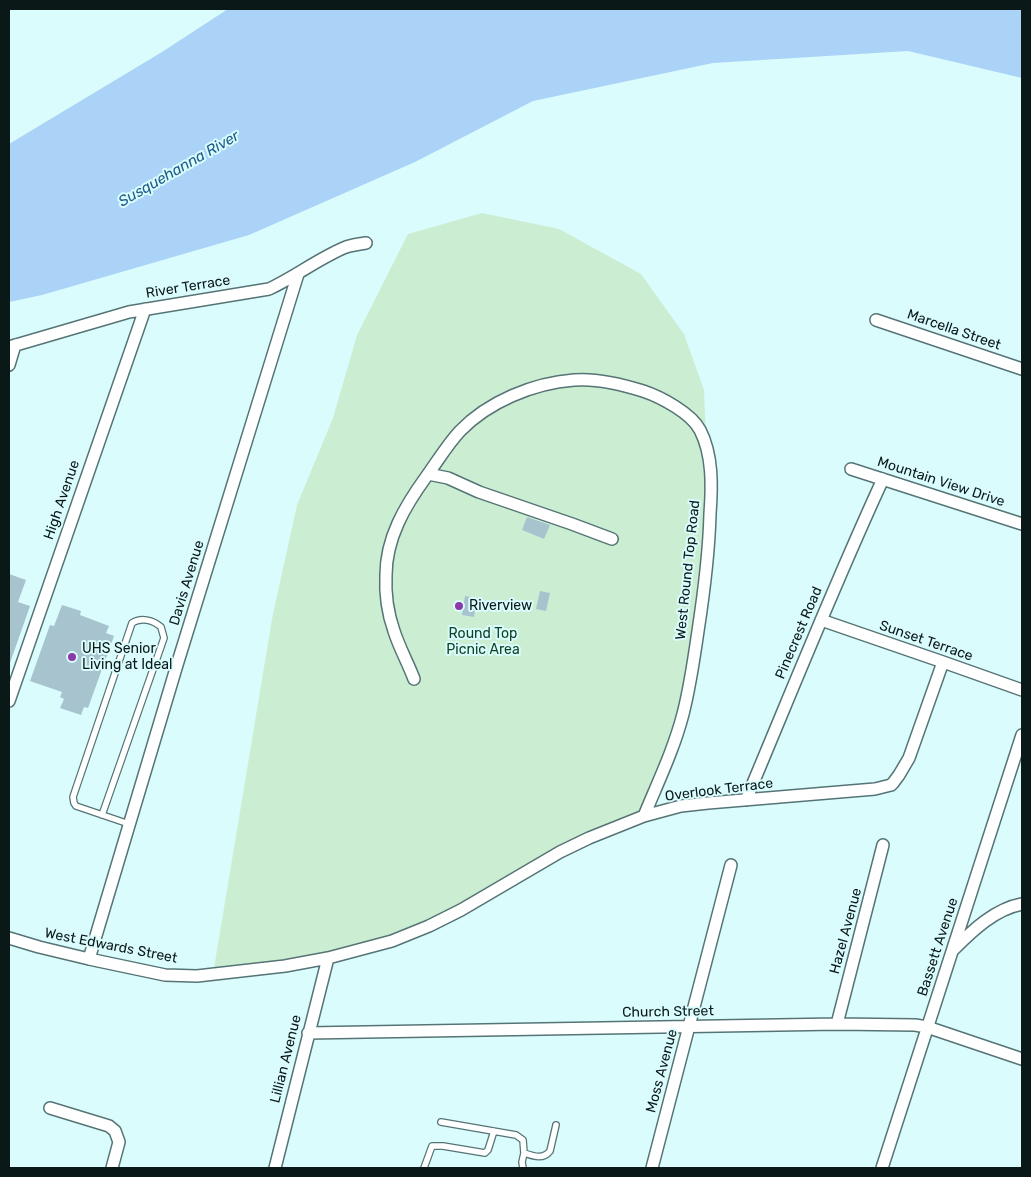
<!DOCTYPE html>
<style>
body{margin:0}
#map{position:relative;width:1031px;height:1177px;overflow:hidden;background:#dafcfd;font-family:Rubik,sans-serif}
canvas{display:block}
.frame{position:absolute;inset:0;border:10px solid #0b1818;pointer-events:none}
</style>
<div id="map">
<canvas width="1031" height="1177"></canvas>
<div class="frame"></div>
</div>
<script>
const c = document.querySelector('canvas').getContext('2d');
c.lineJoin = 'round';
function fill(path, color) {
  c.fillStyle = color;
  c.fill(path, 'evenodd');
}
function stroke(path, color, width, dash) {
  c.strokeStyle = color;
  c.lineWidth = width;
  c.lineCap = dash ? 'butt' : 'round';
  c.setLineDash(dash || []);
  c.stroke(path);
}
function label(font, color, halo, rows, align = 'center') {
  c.font = font + ' Rubik,sans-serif';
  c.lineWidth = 4;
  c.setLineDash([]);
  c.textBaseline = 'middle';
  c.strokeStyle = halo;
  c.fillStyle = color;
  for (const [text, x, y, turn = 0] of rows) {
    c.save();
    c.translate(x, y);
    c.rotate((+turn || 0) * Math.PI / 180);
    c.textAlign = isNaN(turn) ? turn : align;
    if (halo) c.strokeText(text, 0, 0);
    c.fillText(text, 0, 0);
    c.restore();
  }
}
fill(new Path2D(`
 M482 213 559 229 641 274 684 334 704 390 710 536 690 684 644 816 560 852 461 910 328 958 213 974 272 619 297 505 333 418 357 335 408 234Z`), '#cbeed3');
fill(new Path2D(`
 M228 9H1022V78L908 51 713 63 533 101 415 162 249 235 42 295 9 302V144L162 52Z`), '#aad3f7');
fill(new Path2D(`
 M527 517 550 525 544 539 522 530Z
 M9 574 26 580 18 602 30 606 10 663 9 662Z
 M540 591 550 593 546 611 536 609Z
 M465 596 477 598 474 617 462 615Z
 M62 605 81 611 80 615 109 626 106 633 114 636 88 708 84 707 81 715 60 708 64 699 60 697 62 692 30 681 50 625 54 626Z`), '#a6c3ce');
const lane = new Path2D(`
 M102 815 164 638 161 627C153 620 141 617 132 623L73 797 74 803 76 806 129 824
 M441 1122 516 1135 523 1140 524 1153 522 1162 523 1168
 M524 1153C533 1156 543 1160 550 1151L556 1125
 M424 1168 432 1146H443L485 1153 488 1150 494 1131`);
const street = new Path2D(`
 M876 320 1022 369
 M9 347 129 312 269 289C295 277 319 258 346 247 352 245 359 244 366 243
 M9 365 15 345
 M851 469 1022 524
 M428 474 448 478 479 492 572 524 612 539
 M821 620 943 662 1022 690
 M414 679C408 663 399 647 394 631 388 614 385 594 386 575 386 538 405 506 426 477 437 462 447 445 460 431 488 402 533 383 574 380 597 378 621 384 643 391 661 397 691 413 700 430 713 455 712 487 710 514 709 553 704 592 698 631 694 659 690 687 683 714 674 749 658 782 644 816
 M9 701 145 309
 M746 800C791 693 834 585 883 479
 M9 938 39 947 89 959 165 975 197 976 285 966 328 958 392 941 429 926 461 910 560 852 589 838 644 816 681 806 708 803 875 789 891 785 893 783 899 775 909 758 943 662
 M954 949C973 930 995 909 1022 904
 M89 959 177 665 298 274
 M837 1024 883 845
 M308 1033 837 1024 915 1025 927 1027 1022 1059
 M50 1108 109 1126 115 1131 119 1142 112 1168
 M275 1168 328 958
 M652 1168 731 865
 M882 1168 1022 735`);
stroke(lane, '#567475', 8);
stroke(street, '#567475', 14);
stroke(lane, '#fff', 5.5);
stroke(street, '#fff', 11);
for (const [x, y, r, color] of [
 [459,606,5,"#8c3aa9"],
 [72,657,5,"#8c3aa9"]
]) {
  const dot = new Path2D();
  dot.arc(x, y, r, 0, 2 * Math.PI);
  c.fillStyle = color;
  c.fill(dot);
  stroke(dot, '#dafcfd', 2);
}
label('14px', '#0b1818', '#dafcfd', [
 ["River Terrace",188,287,-9],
 ["Marcella Street",954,330,19],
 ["Mountain View Drive",941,482,18],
 ["High Avenue",62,500,-71],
 ["West Round Top Road",688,570,-84],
 ["Davis Avenue",187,583,-73],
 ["Pinecrest Road",799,633,-67],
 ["Sunset Terrace",926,641,19],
 ["Overlook Terrace",719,790,-7],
 ["Hazel Avenue",846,931,-75],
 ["West Edwards Street",111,946,11],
 ["Bassett Avenue",938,947,-72],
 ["Church Street",668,1012,-1],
 ["Lillian Avenue",286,1059,-76],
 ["Moss Avenue",662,1071,-75]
]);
label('14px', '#0b1818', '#dafcfd', [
 ["Riverview",469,606],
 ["UHS Senior",82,649],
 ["Living at Ideal",82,665]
], 'left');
label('14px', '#0e4323', '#dafcfd', [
 ["Round Top",483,634],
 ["Picnic Area",483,650]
]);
label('italic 15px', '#1f5c8a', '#dafcfd', [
 ["Susquehanna River",179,169,-30]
]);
</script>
